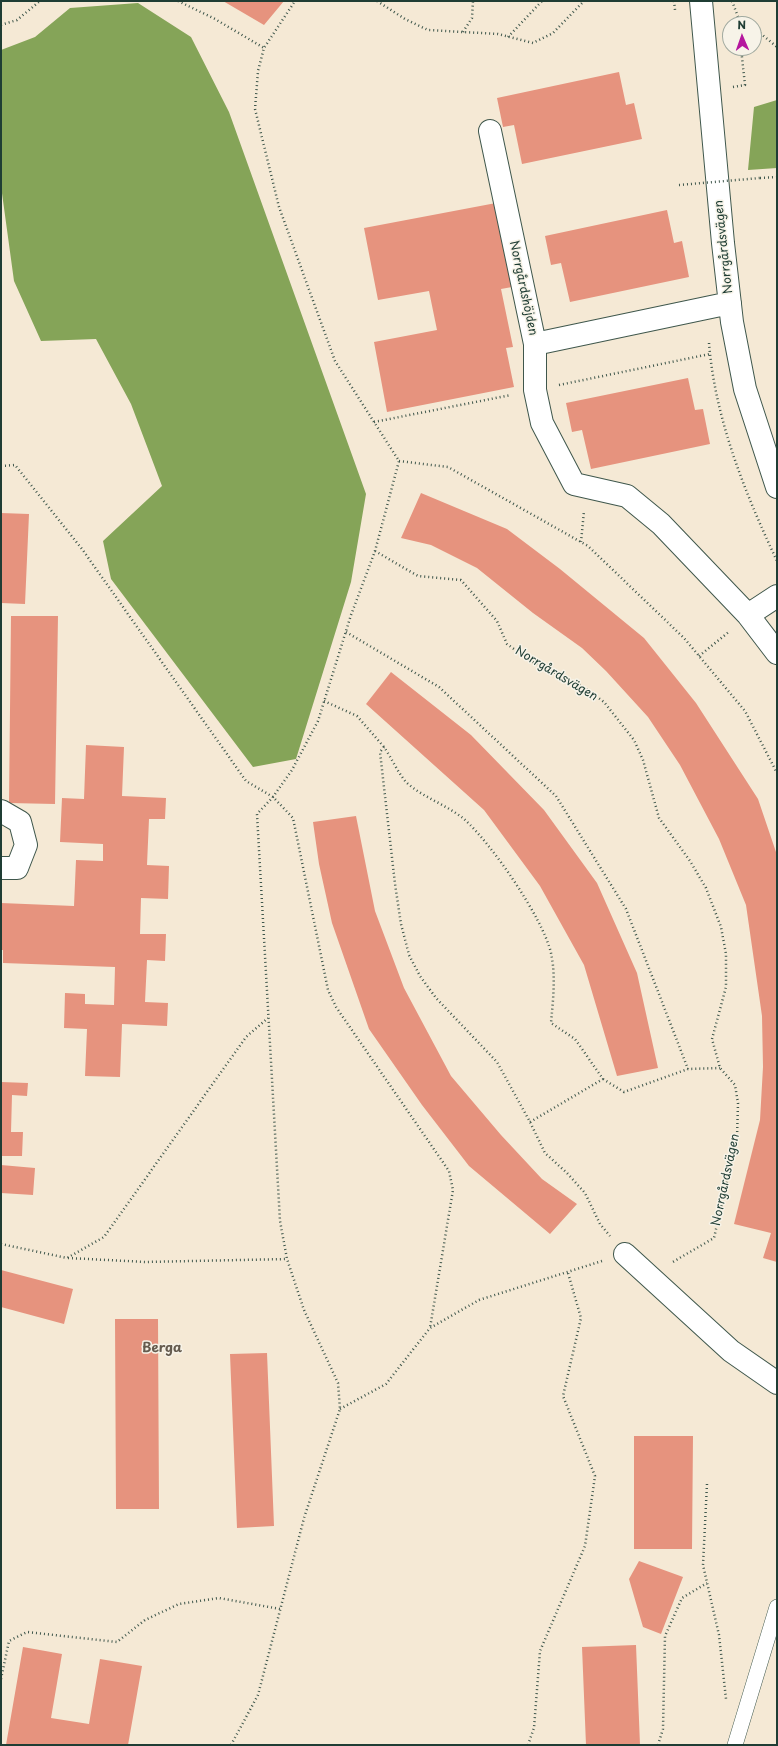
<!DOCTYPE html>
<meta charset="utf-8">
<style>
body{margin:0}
#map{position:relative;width:778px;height:1746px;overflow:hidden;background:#f5e9d5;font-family:"Playpen Sans",sans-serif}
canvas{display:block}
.frame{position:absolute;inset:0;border:2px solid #1f3d34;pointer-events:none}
.north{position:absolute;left:722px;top:16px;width:40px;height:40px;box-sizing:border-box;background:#f7f3e8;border:1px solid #a1aaa0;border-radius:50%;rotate:358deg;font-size:11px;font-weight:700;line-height:16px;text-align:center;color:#1f3d34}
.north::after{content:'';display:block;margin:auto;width:14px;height:18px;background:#b5179e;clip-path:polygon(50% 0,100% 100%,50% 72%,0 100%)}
</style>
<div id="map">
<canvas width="778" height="1746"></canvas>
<div class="frame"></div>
<div class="north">N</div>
</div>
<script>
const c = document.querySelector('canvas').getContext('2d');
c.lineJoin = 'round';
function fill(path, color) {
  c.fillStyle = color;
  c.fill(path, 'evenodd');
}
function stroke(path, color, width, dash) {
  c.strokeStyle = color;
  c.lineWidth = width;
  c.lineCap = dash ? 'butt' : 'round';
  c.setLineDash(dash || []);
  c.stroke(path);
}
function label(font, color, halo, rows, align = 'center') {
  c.font = font + ' "Playpen Sans",sans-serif';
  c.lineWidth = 3;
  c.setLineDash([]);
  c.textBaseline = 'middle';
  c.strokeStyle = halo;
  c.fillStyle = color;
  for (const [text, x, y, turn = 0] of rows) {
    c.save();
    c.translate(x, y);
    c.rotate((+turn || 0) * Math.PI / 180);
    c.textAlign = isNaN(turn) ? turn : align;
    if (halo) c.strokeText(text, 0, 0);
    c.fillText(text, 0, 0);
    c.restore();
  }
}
fill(new Path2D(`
 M138 3 191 37 229 112 366 494 351 582 296 759 253 767 111 579 103 541 162 486 131 404 96 339 41 341 14 281 1 186V50L35 37 70 8Z
 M777 100V168L748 170 754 107Z`), '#85a458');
fill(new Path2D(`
 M223 1H284L264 25Z
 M619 72 626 105 634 103 642 139 522 164 514 125 503 127 497 98Z
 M496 203 512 287 501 289 513 347 506 348 514 387 387 412 374 342 437 330 429 291 378 300 364 228Z
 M667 210 674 243 682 241 689 277 570 302 561 263 551 265 545 236Z
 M688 378 695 410 703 409 710 444 591 469 582 430 572 432 566 403Z
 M421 493 507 529 560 569 644 638 696 703 758 799 777 855V1262L763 1258 771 1233 734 1224 760 1120 763 1067 762 1016 746 905 719 839 680 765 648 717 606 671 582 648 533 613 477 568 431 545 401 538Z
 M1 513 29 514 25 604 1 603Z
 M11 616H58L55 804 9 803Z
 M391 672 471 735 544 810 597 883 637 973 658 1068 617 1076 584 965 540 886 484 810 366 704Z
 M86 745 124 747 122 796 166 798 165 819H149L147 865 169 866 168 899 141 898 140 934H166L165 961 147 960 145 1002 168 1003 167 1026 122 1024 120 1077 85 1076 87 1029 64 1028 65 993 85 994V1004L114 1005 115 967 3 963V950H1V903L74 906 76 860 103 861V844L60 842 62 798 84 799Z
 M356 816 375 911 404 988 451 1076 501 1135 542 1179 577 1204 550 1234 469 1166 422 1105 369 1029 332 923 319 864 313 822Z
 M1 1082 28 1083 27 1096 12 1095 11 1132H23L22 1156H1Z
 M1 1165 35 1168 33 1195 1 1193Z
 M1 1270 73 1289 64 1324 1 1307Z
 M115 1319H158L159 1509H116Z
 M267 1353 274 1526 237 1528 230 1354Z
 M634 1436H693L692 1549H634Z
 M639 1561 683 1577 661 1634 643 1627 629 1579Z
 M636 1645 640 1745H586L582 1647Z
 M23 1647 62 1654 51 1718 89 1724 100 1659 142 1666 128 1745H6Z`), '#e6937e');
const service = new Path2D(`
 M735 1745 777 1607`);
const minor = new Path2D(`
 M701 1 723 243 732 322 745 389 777 487
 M490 131 535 344V390L542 423 574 484 627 496 661 524 748 615 777 653
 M535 344 730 303
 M748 615 777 596
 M1 811 20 822 26 845 17 868H1
 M625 1254 731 1351 777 1383`);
stroke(service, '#3f574c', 16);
stroke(minor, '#3f574c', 24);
stroke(new Path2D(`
 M178 1 215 19 264 48
 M377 1 405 19 428 30 498 34 533 43 553 33 584 1
 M674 1 675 10
 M732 1 738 17 749 24
 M738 18V24
 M1 25 17 20 40 1
 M754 28 777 47
 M463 32 472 18 473 1
 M508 37 542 1
 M733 87 745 85 741 48
 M760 178 777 177
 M709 343C715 419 745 493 777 561
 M559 385 710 354
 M374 422 511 395
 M399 461 448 467 588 546 684 638 745 711 777 773
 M1 466 15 465 82 549 246 781 273 797 293 818 328 990 336 1007 449 1171 453 1190 430 1328
 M581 542 584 511
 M375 551 418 576 461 580 497 621 507 644 529 660 582 686 604 702 634 740 643 760 659 818 690 861 706 888 721 927 726 954V987L712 1039 720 1068 735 1085 738 1103 737 1138 714 1238 671 1263
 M346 632 439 687 556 796 626 909 688 1069
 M699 656 730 631
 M324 701 357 716 384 747
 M603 1079 624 1092 688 1069 720 1068
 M530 1122 603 1079 575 1039 551 1023C553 1000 556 976 551 953 543 918 491 843 464 819 447 805 424 798 407 783 399 775 391 757 384 747L380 752 395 884 401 924 409 955 420 976 436 998 497 1062 530 1122 545 1153 567 1173 585 1193 600 1224 610 1236
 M1 1244 67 1258 104 1237 246 1037 268 1018
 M68 1258 146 1262 287 1259
 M340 1409 386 1384 430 1328 479 1300 602 1261
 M707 1484 703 1565 719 1635 726 1699
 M1 1679 9 1641 27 1632 117 1642 145 1620 179 1604 219 1598 280 1609
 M231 1745 258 1695 304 1518 340 1409 338 1383 304 1310 287 1259 280 1221 257 814 273 797 292 770 318 721 351 615 375 551 399 461 335 361 279 207 255 109 258 71 264 48 295 1
 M528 1745 534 1728 540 1651 585 1546 595 1476 563 1396 581 1318 568 1273
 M658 1745 663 1729 665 1636 682 1598 707 1583`), '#3f574c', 2.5, [1, 3]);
stroke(service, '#fff', 15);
stroke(minor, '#fff', 22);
stroke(new Path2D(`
 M679 185 760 178`), '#3f574c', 2.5, [1, 3]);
label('12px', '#1f3d34', '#f7f3e8', [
 ["Norrgårdsvägen",724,247,-96],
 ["Norrgårdshöjden",523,288,78],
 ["Norrgårdsvägen",556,674,31],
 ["Norrgårdsvägen",726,1180,-78]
]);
label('bold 13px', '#655b4e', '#f7f3e8', [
 ["Berga",162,1348]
]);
</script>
